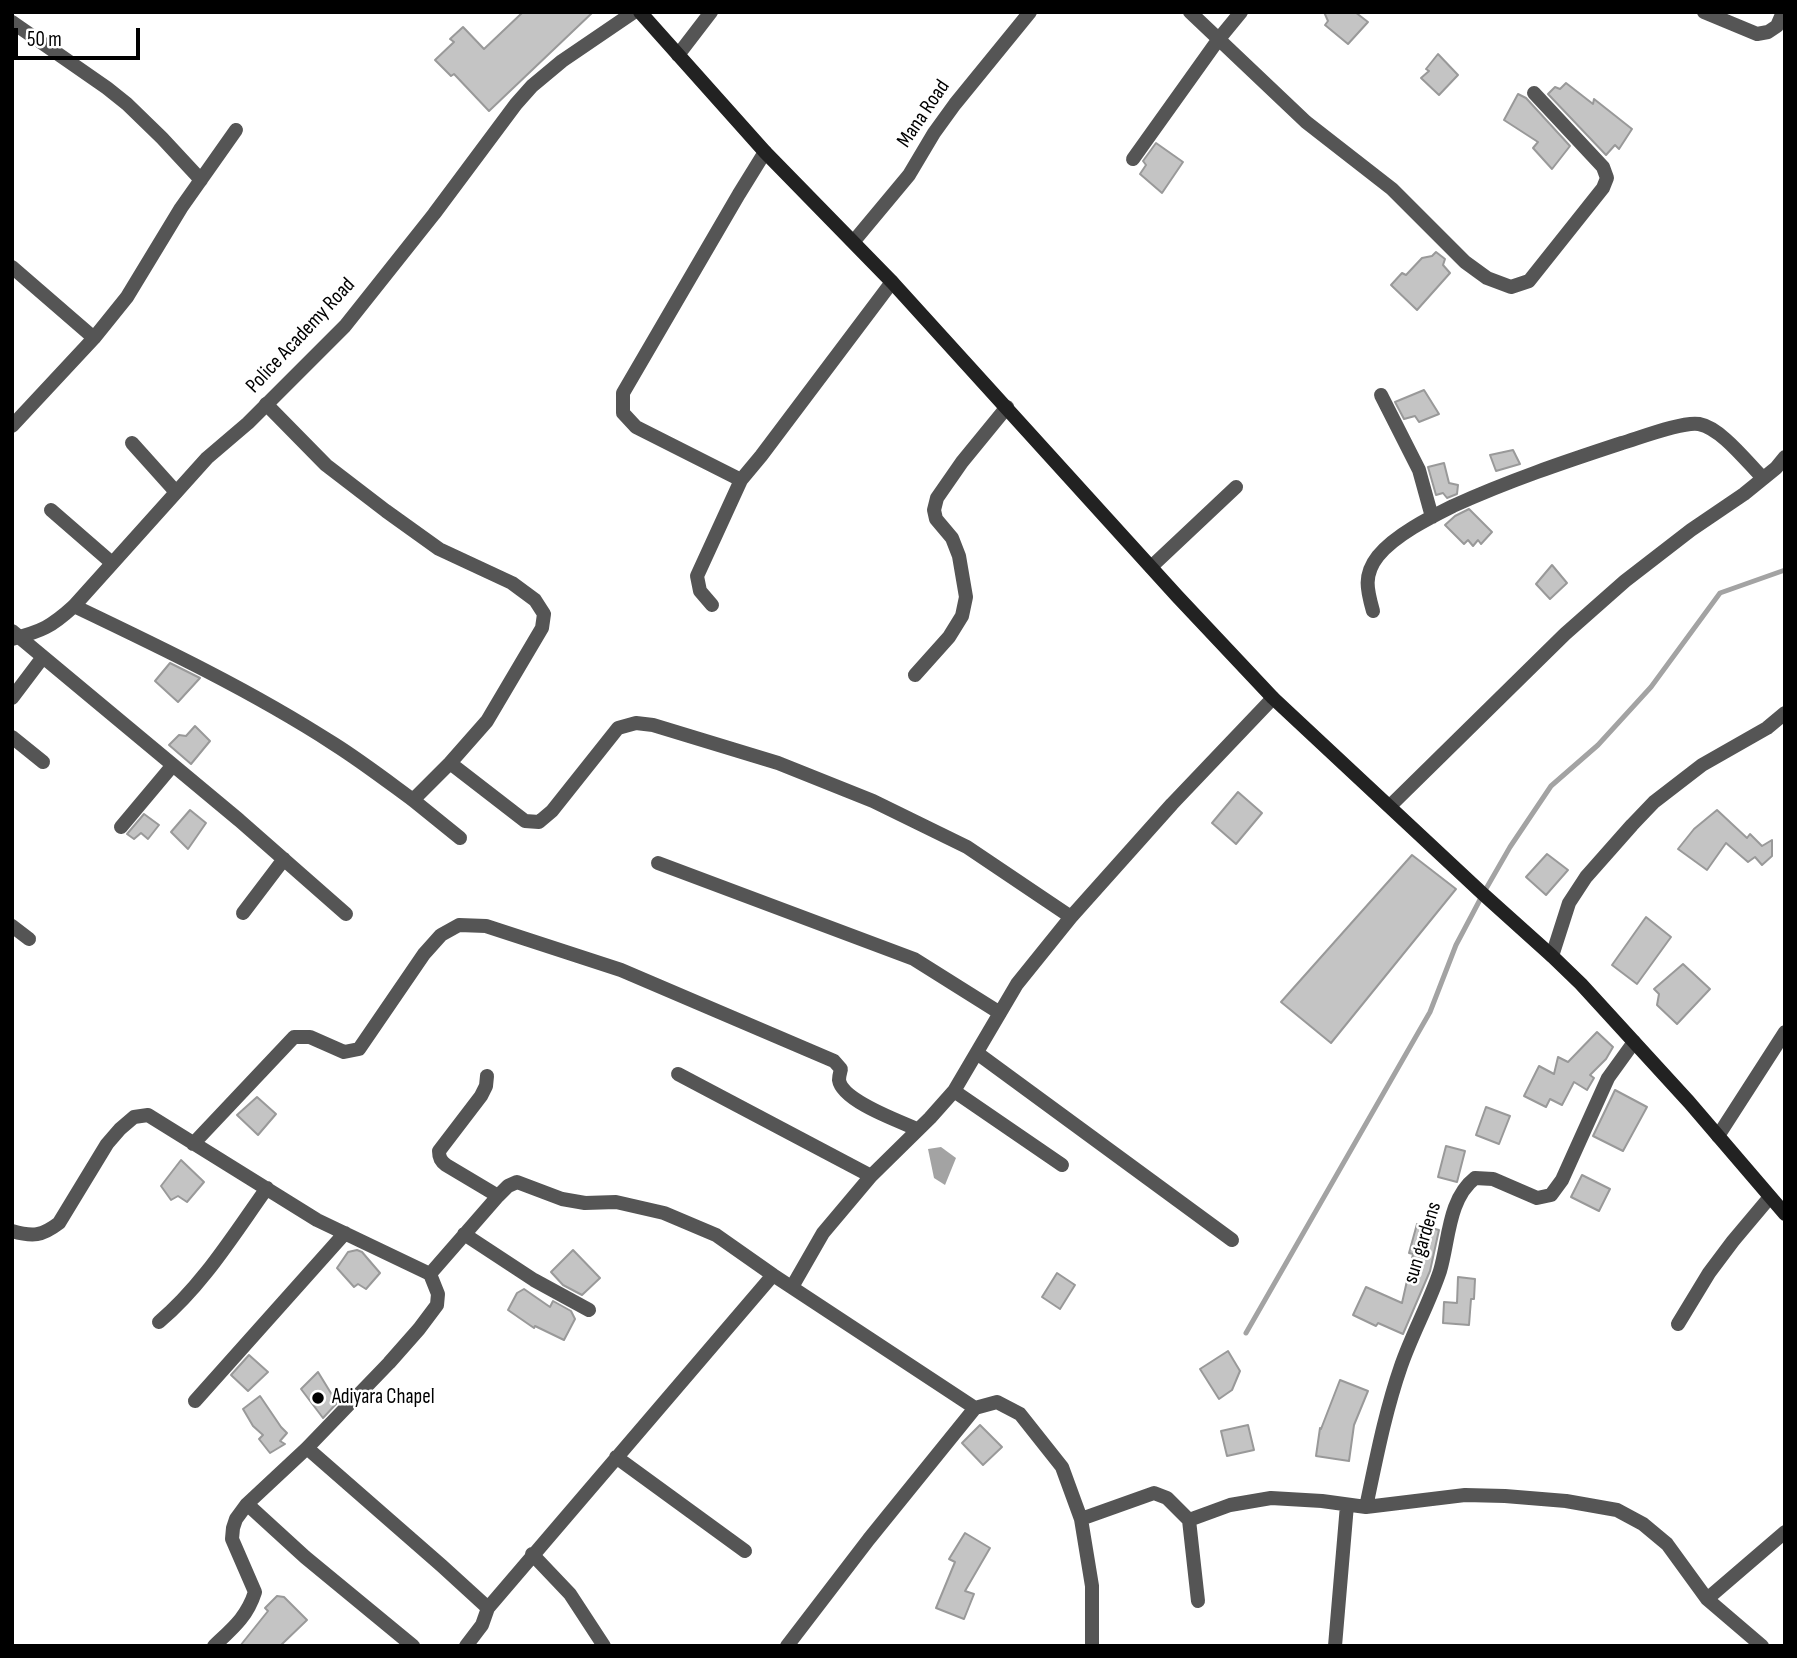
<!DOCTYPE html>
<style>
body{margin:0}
#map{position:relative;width:1797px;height:1658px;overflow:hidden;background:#fff;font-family:"Sofia Sans Condensed",sans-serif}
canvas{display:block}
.frame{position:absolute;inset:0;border:14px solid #000;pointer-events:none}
.scale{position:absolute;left:14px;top:28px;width:126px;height:32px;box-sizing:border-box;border:4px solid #000;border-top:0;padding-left:9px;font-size:21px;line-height:24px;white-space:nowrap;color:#000;-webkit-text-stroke:5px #fff;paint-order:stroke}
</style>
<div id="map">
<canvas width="1797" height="1658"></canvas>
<div class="frame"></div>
<div class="scale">50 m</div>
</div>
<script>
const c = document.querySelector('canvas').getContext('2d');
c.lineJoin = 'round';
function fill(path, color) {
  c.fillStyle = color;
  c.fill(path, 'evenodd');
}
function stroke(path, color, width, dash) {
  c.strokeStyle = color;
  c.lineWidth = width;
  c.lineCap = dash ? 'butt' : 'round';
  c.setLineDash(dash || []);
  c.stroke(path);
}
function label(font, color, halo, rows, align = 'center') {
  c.font = font + ' "Sofia Sans Condensed",sans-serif';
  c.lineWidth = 5;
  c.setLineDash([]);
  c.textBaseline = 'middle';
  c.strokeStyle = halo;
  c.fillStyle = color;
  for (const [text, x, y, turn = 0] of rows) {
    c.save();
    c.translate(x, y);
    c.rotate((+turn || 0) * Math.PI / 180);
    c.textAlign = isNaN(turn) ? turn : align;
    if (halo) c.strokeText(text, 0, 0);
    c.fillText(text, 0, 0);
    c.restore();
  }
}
fill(new Path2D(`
 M941 1147 956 1158 945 1185 934 1178 928 1149Z`), '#a3a3a3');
stroke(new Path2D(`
 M1246 1333 1430 1012 1456 945 1483 894 1510 847 1551 786 1598 745 1651 687 1720 593 1785 570`), '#a3a3a3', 5);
const building = new Path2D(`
 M523 12H593L489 111 454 74 451 76 435 60 454 42 450 39 463 27 484 49Z
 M1324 12H1355L1368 22 1348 44 1325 25 1328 21Z
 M1438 54 1458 75 1439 95 1421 78 1429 71 1426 69Z
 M1566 83 1593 104 1594 99 1632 129 1619 149 1615 145 1606 155 1548 94 1555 87 1560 89Z
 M1518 94 1526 98 1570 146 1552 169 1533 148 1538 142 1504 120Z
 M1156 143 1183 162 1162 193 1140 174 1146 165 1143 161Z
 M1436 252 1445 259 1443 265 1450 273 1417 310 1391 285 1402 273 1406 275 1422 258 1432 256Z
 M1424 390 1439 414 1419 422 1415 416 1404 419 1395 402Z
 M1513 450 1520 464 1496 471 1490 455Z
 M1444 463 1449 483 1458 485 1457 494 1447 498 1443 493 1436 495 1428 467Z
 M1469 509 1492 532 1481 544 1478 540 1473 546 1468 540 1464 544 1445 525 1455 516Z
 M1552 565 1567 583 1550 599 1536 584Z
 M170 663 200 678 178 702 155 681Z
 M195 726 210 741 191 764 169 745 179 735 186 736Z
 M1238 792 1262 813 1236 844 1212 823Z
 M190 810 206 823 188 849 171 832Z
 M1717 810 1747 838 1750 834 1762 846 1772 840V856L1762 865 1755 857 1748 862 1726 843 1707 870 1678 849 1694 829Z
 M144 814 159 825 148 839 141 833 134 839 127 834Z
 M1547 854 1568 870 1546 895 1526 877Z
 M1412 855 1456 889 1331 1043 1281 1002Z
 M1646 917 1671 937 1637 984 1612 965Z
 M1683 964 1710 989 1677 1024 1657 1005 1659 994 1654 989Z
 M1597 1032 1613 1047 1606 1059 1590 1075 1594 1078 1587 1090 1574 1082 1562 1105 1550 1099 1546 1107 1524 1096 1539 1066 1554 1074 1558 1057 1568 1062Z
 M1615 1090 1647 1107 1623 1151 1593 1136Z
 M257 1097 276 1114 258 1135 237 1115Z
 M1486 1107 1510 1116 1499 1144 1476 1135Z
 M1446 1146 1465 1151 1457 1182 1438 1177Z
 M181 1160 204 1182 187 1202 178 1196 171 1200 161 1186Z
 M1582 1175 1610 1189 1599 1211 1571 1197Z
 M1417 1224 1439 1230 1430 1271 1403 1334 1378 1323 1376 1326 1353 1315 1366 1287 1402 1303 1413 1254 1409 1253Z
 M357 1250 362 1252 380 1273 366 1289 358 1284 354 1287 337 1268 348 1252Z
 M573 1250 600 1278 582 1295 563 1285 551 1272Z
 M1057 1273 1075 1285 1060 1309 1042 1297Z
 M1458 1277 1475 1279 1474 1299H1471L1469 1325 1443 1323 1444 1302 1457 1303Z
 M524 1289 550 1307 553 1301 571 1311 575 1319 564 1340 535 1326 534 1328 508 1310 517 1293Z
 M1228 1351 1240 1371 1232 1390 1219 1399 1200 1369Z
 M249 1355 268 1372 248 1391 231 1375Z
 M318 1372 337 1403 323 1418 301 1389Z
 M1340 1380 1368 1391 1354 1425 1349 1461 1316 1456 1320 1428 1321 1429Z
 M260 1396 281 1427 287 1433 280 1441 285 1444 270 1453 259 1439 263 1435 253 1426 243 1409Z
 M980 1425 1002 1447 983 1465 962 1443Z
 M1248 1425 1254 1450 1227 1456 1221 1431Z
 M965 1533 990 1548 965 1591 974 1594 964 1619 936 1608 955 1562 949 1559Z
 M277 1596 284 1597 307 1620 280 1646H240L268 1611 265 1608Z`);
fill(building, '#c4c4c4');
stroke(building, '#999', 2);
stroke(new Path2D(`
 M1190 12 1306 122 1392 189 1465 262 1487 278 1511 287 1529 281 1603 188 1607 178 1603 167 1534 93
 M1704 12 1757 34 1768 32 1777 26 1783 12
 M12 22 107 88 127 104 162 138 201 180
 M678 55 711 12
 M1133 159 1218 40 1241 12
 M854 241 909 175 934 133 955 104 1030 12
 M12 267 94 338
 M1381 395 1419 470 1432 517
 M12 426 94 338 127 297 181 208 236 130
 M132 443 176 492
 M741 480 761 456 892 282
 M51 510 112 563
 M1151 567 1236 487
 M712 605 700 591 697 576 741 480 636 427 623 413V393L739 194 765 152
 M74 606C162 648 252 691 334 744 361 761 387 781 413 800L450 763 487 721 542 628 544 614 535 600 512 583 439 549 386 511 326 465 266 404
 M1373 611C1367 590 1363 575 1378 556 1395 535 1429 518 1453 506 1508 481 1564 462 1622 443 1639 438 1683 421 1699 424 1721 428 1747 462 1763 478
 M12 631 239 820 346 914
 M915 675 949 637 962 616 966 597 959 556 952 538 936 519 934 510 937 498 962 462 1007 407
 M12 698 43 657
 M12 737 43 762
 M450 763 525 821 539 822 552 811 618 728 636 723 653 725 778 763 873 801 967 847 1071 917
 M413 800 460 838
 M1390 806 1565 634 1625 581 1691 530 1744 494 1776 468 1785 457
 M121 827 173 765
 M658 863 914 959 1000 1013
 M243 913 284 859
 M12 926 29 939
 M1552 956 1569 903 1586 877 1632 825 1654 802 1702 765 1767 728 1785 713
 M977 1053 1232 1240
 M678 1074 871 1176
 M487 1076 486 1086 481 1096 439 1151C439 1158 441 1161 446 1165L498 1196
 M954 1091 1062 1165
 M1718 1136 1785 1032
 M193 1144 294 1037H310L344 1052 359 1049 424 954 441 935 459 925 486 926 621 970 834 1061 841 1069C840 1073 839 1076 839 1080 842 1101 899 1121 917 1129
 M12 1231C33 1237 42 1236 59 1223L107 1144 120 1129 134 1117 148 1115 317 1220 430 1274 438 1294 437 1305 419 1329 389 1363 307 1448 247 1504 236 1519 233 1528 232 1539 255 1592C247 1617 233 1628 214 1646
 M464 1234 534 1280 589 1310
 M430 1274 498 1196 508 1186 517 1182 562 1199 585 1203 616 1202 664 1213 716 1235 773 1275 975 1408 997 1402 1020 1414 1062 1467 1081 1519 1092 1586V1646
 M792 1287 823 1233 871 1176 930 1118 954 1091 1017 984 1071 917 1172 804 1273 698
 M159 1322C203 1285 234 1234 267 1188
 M1678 1324 1709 1273 1733 1241 1770 1197
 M195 1401 345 1233
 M307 1448 442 1566 488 1608 482 1625 466 1646
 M616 1457 745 1551
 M247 1504 305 1557 413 1646
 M1366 1507C1376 1460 1385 1412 1401 1366 1412 1334 1429 1304 1440 1271 1449 1241 1448 1199 1475 1178L1493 1179 1537 1198 1551 1195 1562 1180 1608 1078 1634 1042
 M1081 1519 1154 1493 1167 1498 1189 1520
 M532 1554 570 1594 604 1646
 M1707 1599 1785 1532
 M1198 1601 1189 1520 1230 1505 1271 1498 1322 1501 1366 1507 1465 1495 1505 1496 1566 1501 1617 1510 1643 1524 1667 1544 1707 1599 1762 1646
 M488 1608 773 1275
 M787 1646 869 1539 975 1408
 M1335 1646 1347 1505`), '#555', 14);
stroke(new Path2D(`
 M12 639C42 631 51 627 74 606L207 458 248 423 345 326 434 214 516 104 532 86 562 61 634 12`), '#555', 14);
stroke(new Path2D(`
 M640 12 765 152 892 282 1177 596 1273 698 1483 894 1552 956 1581 984 1689 1102 1785 1214`), '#222', 14);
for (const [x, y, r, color] of [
 [318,1398,7,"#000"]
]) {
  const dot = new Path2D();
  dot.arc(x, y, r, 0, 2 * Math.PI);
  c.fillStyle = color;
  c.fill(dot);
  stroke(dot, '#fff', 2.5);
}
label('21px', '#000', '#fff', [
 ["Mana Road",924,114,-56],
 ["Police Academy Road",301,336,-47],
 ["sun gardens",1423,1243,-73]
]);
label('21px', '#000', '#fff', [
 ["Adiyara Chapel",332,1398]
], 'left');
</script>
